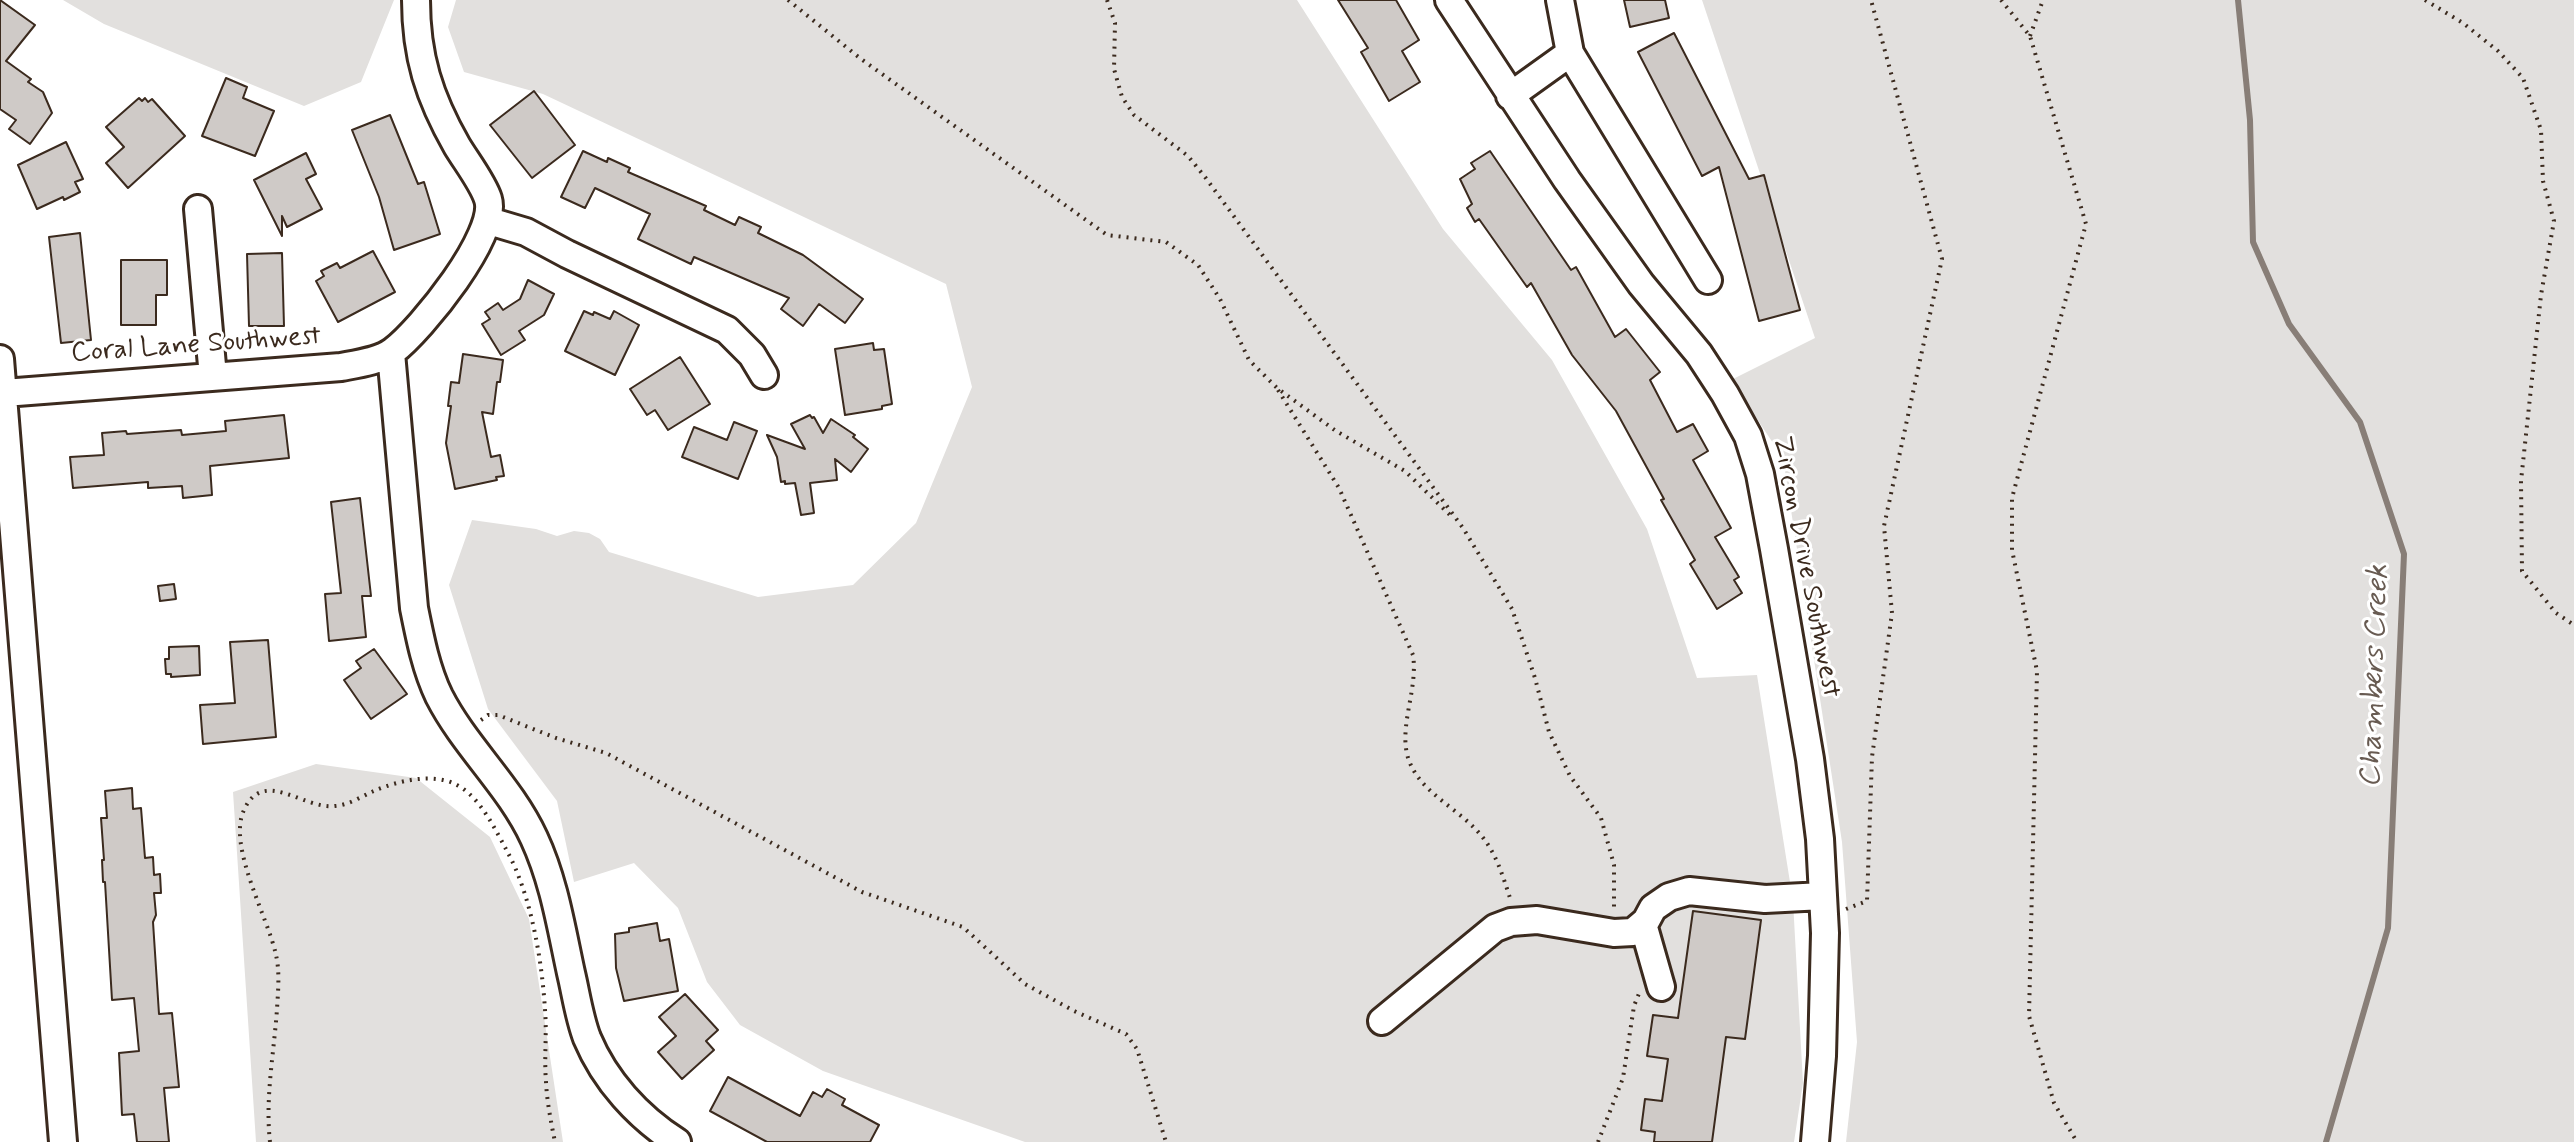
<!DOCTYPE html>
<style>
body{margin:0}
canvas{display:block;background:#fff}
</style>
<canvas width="2574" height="1142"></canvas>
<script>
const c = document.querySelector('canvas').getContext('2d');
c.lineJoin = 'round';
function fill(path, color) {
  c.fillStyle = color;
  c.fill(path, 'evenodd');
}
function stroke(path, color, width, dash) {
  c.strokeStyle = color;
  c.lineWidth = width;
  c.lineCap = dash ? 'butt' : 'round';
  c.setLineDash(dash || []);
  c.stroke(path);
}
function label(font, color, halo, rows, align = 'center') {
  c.font = font + ' Mynerve,sans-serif';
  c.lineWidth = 6;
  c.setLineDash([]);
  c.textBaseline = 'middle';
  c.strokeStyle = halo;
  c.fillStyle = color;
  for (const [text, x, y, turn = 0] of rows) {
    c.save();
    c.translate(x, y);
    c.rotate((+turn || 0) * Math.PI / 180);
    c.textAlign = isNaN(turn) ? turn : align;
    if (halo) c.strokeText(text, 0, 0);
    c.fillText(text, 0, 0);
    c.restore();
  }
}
fill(new Path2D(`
 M63 0H394L361 82 304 106 104 24Z
 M456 0H1297L1443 229 1552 360 1647 529 1697 678 1757 675 1793 901 1803 1083 1794 1142H1025L823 1071 740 1025 707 982 678 908 634 863 574 882 557 801 488 709 449 585 472 520 536 529 557 536 574 531 589 533 600 539 609 552 758 597 853 585 916 523 972 387 946 284 543 94 464 72 448 27Z
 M1702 0H2574V1142H1846L1857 1042 1842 842 1783 458 1731 380 1815 338Z
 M316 764 416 778 490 837 529 919 563 1142H256L233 792Z`), '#e2e0de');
stroke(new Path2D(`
 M2238 0 2250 120 2253 242 2289 324 2360 422 2404 554 2388 928 2326 1142`), '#887e77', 6);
const building = new Path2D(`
 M0 0 35 25 6 61 31 79 28 82 43 92 52 113 30 144 9 129 16 120 0 109Z
 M1338 0H1396L1419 40 1402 51 1420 82 1389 101 1361 52 1368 48Z
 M1624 0H1665L1669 18 1630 27Z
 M1674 33 1749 179 1764 175 1800 310 1759 321 1719 167 1702 176 1638 52Z
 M226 78 247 87 243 98 274 111 255 156 202 136Z
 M534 91 575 145 532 178 490 125Z
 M139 98 142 101 145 98 148 102 152 99 185 136 128 188 106 163 124 147 106 127Z
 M390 115 418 184 424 182 440 234 394 250 379 197 352 130Z
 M66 142 83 179 75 182 80 192 64 200 63 197 37 209 18 165Z
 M583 151 607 162 608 158 630 168 628 172 706 206 704 210 735 225 739 217 761 227 758 233 803 255 863 299 845 323 819 304 803 326 781 309 789 298 694 257 691 264 638 239 650 214 595 188 585 208 561 197Z
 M1490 151 1571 270 1576 267 1615 337 1626 329 1660 372 1650 380 1677 432 1693 424 1708 451 1693 460 1731 528 1715 537 1739 577 1734 580 1742 593 1717 609 1690 564 1695 560 1661 500 1664 499 1616 411 1572 355 1531 283 1527 287 1479 219 1475 222 1467 208 1472 204 1460 179 1475 169 1471 163Z
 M306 153 316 174 306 179 322 209 287 227 282 216V236L254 180Z
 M80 233 91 340 61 343 49 237Z
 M373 251 395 292 338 322 316 281 324 276 321 271 337 263 340 268Z
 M282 253 284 326H249L247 254Z
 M121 260H167V295H156V325H121Z
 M528 280 554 294 544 315 519 331 525 340 501 355 482 324 490 319 485 312 498 303 503 310 520 299Z
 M584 311 593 315 594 312 610 319 614 311 639 325 615 375 565 351Z
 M873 343 874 350 884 349 892 404 882 406V409L845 415 835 349Z
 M463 354 503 360 500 382H497L493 414 482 412 491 457 500 455 504 476 496 477 497 480 455 489 446 443 451 406H448L451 382 459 383Z
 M680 357 710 404 668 430 655 410 647 415 630 389Z
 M284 415 289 458 210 466 212 495 183 498 182 486 148 488V482L73 488 70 457 104 455 102 433 126 431 127 434 181 430 182 435 226 431 225 421Z
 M810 415 812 418 814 417 823 433 831 419 855 435 853 437 868 449 851 472 835 459 837 480 810 483 814 513 801 515 795 483 785 484V481L781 482 777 457 767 435 805 449 791 424Z
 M734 422 757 431 738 479 682 457 694 427 727 440Z
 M360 498 371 596H362L366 637 329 641 325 594 341 593 331 502Z
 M174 584 176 599 160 601 158 586Z
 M268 640 276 737 203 744 200 705 235 703 230 642Z
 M199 646 200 675 171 677V674H166L165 659H169V647Z
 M374 649 407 694 371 719 344 680 361 668 356 661Z
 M132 788 133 809 141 808 145 858 153 857 154 875 160 874 161 893H154L156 915 153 922 159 1014 172 1013 179 1087 164 1088 169 1142H137L134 1114 122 1115 119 1053 139 1051 134 998 112 1000 105 882H103L102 860H104L101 818H107L105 791Z
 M1693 911 1761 920 1745 1039 1726 1037 1712 1142H1654L1655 1132 1641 1130 1645 1099 1662 1101 1668 1059 1647 1056 1653 1015 1678 1018Z
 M657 923 660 941 669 939 678 991 624 1001 616 968 615 934 629 932V928Z
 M685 994 718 1030 706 1041 714 1050 682 1079 658 1052 676 1036 659 1017Z
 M728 1077 800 1116 813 1092 822 1097 827 1089 845 1099 842 1105 879 1125 870 1142H767L710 1111Z`);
fill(building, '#cfcac7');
stroke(building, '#3b2a1e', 2);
const minor = new Path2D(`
 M1449 0 1567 180 1641 284 1699 354 1725 394 1748 436 1760 474 1774 549 1810 759 1820 839 1825 933 1822 1056 1815 1142
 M1560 0 1570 53 1708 280
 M1510 96 1570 53
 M198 209 213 377
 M489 221 526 232 567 254 727 330 752 355 764 375
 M391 353 414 608C420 638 426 669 439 696 465 747 510 786 534 838 554 881 561 927 571 973 576 994 579 1017 587 1038 605 1081 638 1117 677 1142
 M0 359 63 1142
 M4 393 341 367C357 364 380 361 393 351 421 330 499 234 488 199 483 183 466 161 457 146 429 97 416 56 416 0
 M1643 924 1661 987
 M1382 1021 1495 928 1511 922 1537 920 1614 933 1633 932 1646 921 1653 908 1669 897 1689 891 1765 899 1823 896`);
stroke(minor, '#3b2a1e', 32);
stroke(new Path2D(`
 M788 0 861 59 1107 235 1166 242 1198 265 1220 299 1249 360 1277 388 1336 431 1405 471 1453 518
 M1107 0 1115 23 1114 69 1122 97 1134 115 1188 156 1205 177 1463 528 1512 609 1535 678 1549 732 1570 776 1601 818 1614 865V910
 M2001 0 2030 36 2086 224 2012 498V550L2037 671 2029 1016 2054 1103 2077 1142
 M2425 0 2463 23 2498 51 2523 78 2541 130 2543 181 2554 221 2541 295 2521 481 2522 571 2556 613 2574 625
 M2030 36 2043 0
 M1278 390 1339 488 1413 655C1418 688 1400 723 1407 754 1416 791 1456 806 1480 834 1497 854 1503 877 1511 901
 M481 720 488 715H498L556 738 606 753 862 892 963 927 1025 984 1074 1011 1126 1034 1137 1049 1166 1142
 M1846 909 1867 901 1872 757 1892 613 1884 526 1942 259 1871 0
 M270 1142C265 1098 274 1053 277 1009 278 992 280 972 276 955 268 917 227 846 244 810 263 767 304 810 335 806 349 805 362 796 374 791 397 781 433 772 457 785 480 797 495 829 507 851 531 895 542 960 545 1010 547 1034 544 1058 546 1082 547 1102 551 1122 555 1142
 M1598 1142 1623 1078 1634 1006 1640 991`), '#3b2a1e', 4, [2, 6]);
stroke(minor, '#fff', 26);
label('28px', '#3b2a1e', '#fff', [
 ["Coral Lane Southwest",196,346,-4],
 ["Zircon Drive Southwest",1805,567,79]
]);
label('italic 30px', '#685b52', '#fff', [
 ["Chambers Creek",2376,676,-88]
]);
</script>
